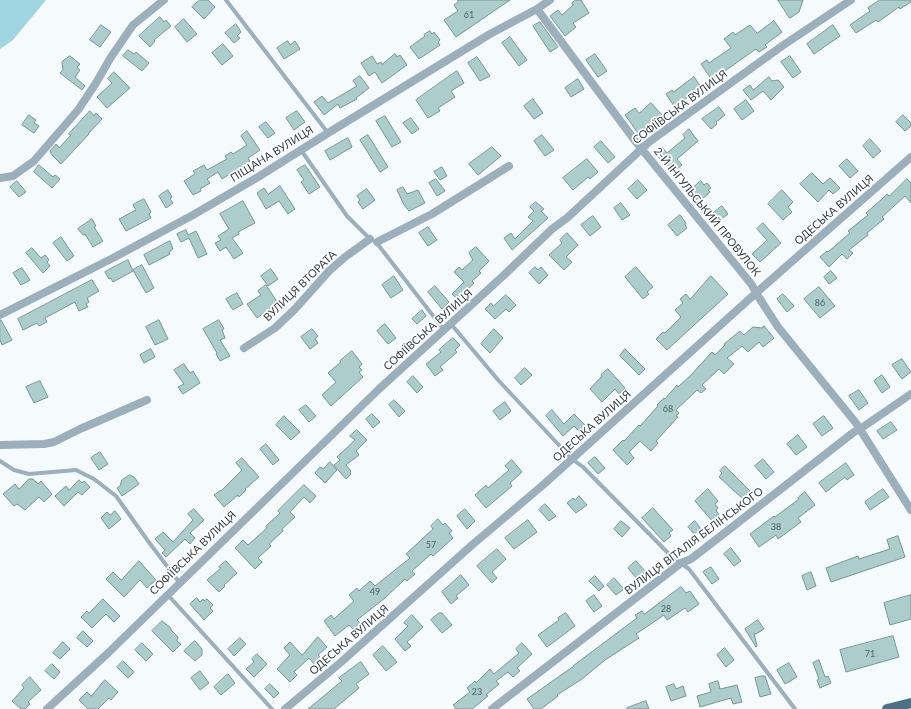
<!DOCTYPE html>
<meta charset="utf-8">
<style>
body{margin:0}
canvas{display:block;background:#f5fbfd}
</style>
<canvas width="911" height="709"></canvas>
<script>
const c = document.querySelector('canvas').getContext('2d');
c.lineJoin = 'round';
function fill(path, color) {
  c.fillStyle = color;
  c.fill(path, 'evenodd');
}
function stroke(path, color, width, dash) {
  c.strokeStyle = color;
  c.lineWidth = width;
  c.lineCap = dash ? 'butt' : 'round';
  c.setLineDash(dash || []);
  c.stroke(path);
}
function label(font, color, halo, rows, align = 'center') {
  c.font = font + ' Lato,sans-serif';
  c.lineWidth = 3.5;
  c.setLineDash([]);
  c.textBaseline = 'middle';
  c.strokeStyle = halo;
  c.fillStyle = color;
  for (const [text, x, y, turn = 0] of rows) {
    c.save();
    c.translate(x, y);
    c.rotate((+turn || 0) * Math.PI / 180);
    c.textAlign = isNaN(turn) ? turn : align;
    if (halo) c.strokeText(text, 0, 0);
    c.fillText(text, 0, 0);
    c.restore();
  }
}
fill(new Path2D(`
 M0 0H46L13 40 0 49Z`), '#a0d5e1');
const building = new Path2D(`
 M200 0H208L215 7 204 19 192 7Z
 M458 0H510L456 37 444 20 458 11 454 5 458 2Z
 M576 0H581L589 13 573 23 576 27 565 36 550 16 558 10 562 15 573 5 572 3Z
 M778 0H803L799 12 790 18Z
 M880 0H911V2L900 9 899 7 878 22 876 20 856 33 850 25 870 11 868 8Z
 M160 17 164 22 166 20 171 26 154 40 155 41 150 47 139 36Z
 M184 19 197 34 187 42 175 27Z
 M774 21 782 32 765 45 767 47 759 52 756 49 712 80 701 64 707 60 709 63 731 48 724 39 733 32 735 35 750 25 757 33Z
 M540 22 558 47 550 52 533 26Z
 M236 24 241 32 237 36 240 38 234 43 225 33Z
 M101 25 111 32 100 47 90 40Z
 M833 25 840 36 814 54 807 44Z
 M430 31 432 34 434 32 440 40 438 42 440 45 419 59 410 47 425 36 424 35Z
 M510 37 527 60 519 66 502 43Z
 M288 41 290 45 295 41 300 49 284 59 277 48Z
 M223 44 233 56 222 65 212 53Z
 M128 50 134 54 136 52 149 63 142 71 123 56Z
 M395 54 397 57 400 55 407 65 382 83 375 72 369 76 361 63 372 56 377 64 381 62 382 64Z
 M595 54 607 71 598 77 586 60Z
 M70 56 80 64 77 67 80 70 75 77 85 86 82 90 60 73 63 70 62 62Z
 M790 56 801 72 793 78 781 62Z
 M477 57 490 76 480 81 468 63Z
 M457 71 464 83 451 91 455 97 438 108 440 111 428 118 416 100Z
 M114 72 130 88 107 108 97 97 112 83 108 79Z
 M360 76 369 88 356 98 357 99 340 108 338 104 324 115 314 102 322 96 328 103 357 86 353 81Z
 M694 77 703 90 694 96 693 94 674 106 666 94 672 90 673 92Z
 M769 77 772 81 778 80 784 87 771 100 763 91 751 100 743 90 750 85 753 90Z
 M578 79 584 89 571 97 565 88Z
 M533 99 543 113 534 119 524 106Z
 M746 100 754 111 742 120 734 109Z
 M651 103 662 115 638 133 625 115 635 108 639 113Z
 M719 107 725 115 716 122 717 124 711 129 702 119Z
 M90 111 94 116 96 113 102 119 88 134H89L61 164 52 155 50 151 56 144 59 148 71 135 69 134Z
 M297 111 305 122 294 130 286 118Z
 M29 115 36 120 34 123 39 126 34 133 22 125Z
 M903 115 911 123V126L905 131 896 122Z
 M385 116 401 142 392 147 376 121Z
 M411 118 419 129 412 134 403 123Z
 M266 122 275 133 268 138 259 127Z
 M689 129 698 141 677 159 682 165 673 172 662 159 661 160 655 153 662 147 667 153 685 138 683 135Z
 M247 131 260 150 248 158 250 161 222 179 218 172 207 179 210 183 200 189 201 191 193 195 184 181 195 174 193 171 204 165 207 170 227 159 225 156 231 152 233 154 247 145 241 136Z
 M368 135 388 167 380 172 360 140Z
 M542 135 554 150 545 156 534 141Z
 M348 138 352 147 330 160 325 151Z
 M870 139 881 151 873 158 863 146Z
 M601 141 615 157 608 163 594 147Z
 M492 147 501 156 478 175 469 164Z
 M587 159 598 172 590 179 588 177 573 190 563 178Z
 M847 159 858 171 850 178 839 166Z
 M39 165 53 177 55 175 60 179 52 188 34 172Z
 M305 165 320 187 309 194 301 182 304 180 297 170Z
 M442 167 447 176 440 180 434 172Z
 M812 173 823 184 830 178 840 188 833 194 829 190 818 202 800 184Z
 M436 179 445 191 437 196 429 183Z
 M907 179 911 183V203L905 196 882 217 884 219 867 233 868 235 849 250 853 253 847 259 842 254 829 267 820 257 827 251 828 252 850 233 848 231 868 215 866 213 881 200 887 194 889 196Z
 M638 180 647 190 637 199 628 189Z
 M17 181 26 192 19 197 10 187Z
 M701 181 704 185 707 183 711 188 708 190 710 192 700 201 698 198 694 201 687 193Z
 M280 186 295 209 288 214 279 201 266 209 257 193 264 188 268 194Z
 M403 187 407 194 418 190 425 203 409 211 404 205 397 190Z
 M367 189 375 200 363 209 358 202 360 200 357 196Z
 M168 190 172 197 170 199 173 203 166 208 159 196Z
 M782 190 793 202 788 207 792 212 783 220 768 204Z
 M144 199 151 212 149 214 151 218 126 231 119 219 136 210 133 205Z
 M243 201 255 223 238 232 239 234 232 238 243 253 234 259 226 247 220 251 215 243 221 240 218 236 229 229 220 214Z
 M536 202 544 209 541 211 548 218 512 250 504 238 511 233 515 239 533 221 528 217 534 211 530 207Z
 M621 203 630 215 622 220 614 208Z
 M722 206 728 214 716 223 710 216Z
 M680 215 686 223 685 225 687 228 677 236 668 225Z
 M593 216 601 227 590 236 581 225Z
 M92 219 96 226 94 227 103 241 93 247 85 234 83 235 78 229Z
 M763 223 781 243 760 262 752 254 767 240 757 229Z
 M428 227 437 240 428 246 419 233Z
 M186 230 188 235 196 231 207 254 198 258 189 238 181 242 177 234Z
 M567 233 578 245 566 257 572 262 564 270 549 255 562 243 560 240Z
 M61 237 74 256 67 261 53 243Z
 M170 241 173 249 169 252 170 254 149 265 144 255Z
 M476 247 489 261 479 271 481 273 472 281 474 283 457 299 452 294 464 282 454 272 459 267 462 270 473 260 469 253Z
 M32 248 41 258 45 255 49 260 47 262 50 266 43 273 26 253Z
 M128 260 133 271 113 282 111 278 109 279 105 272Z
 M142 265 154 288 146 293 133 270Z
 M535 267 538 270 541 267 548 275 539 284 529 273Z
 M636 267 653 287 647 292 649 294 643 299 625 277Z
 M22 268 30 280 21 285 13 273Z
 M271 269 278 279 268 286 261 276Z
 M831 271 837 278 829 284 824 277Z
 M394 276 403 290 391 298 382 285Z
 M711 276 728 294 667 350 656 339 663 332 665 333 681 317 675 310 683 303 680 299 686 294 690 299Z
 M92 280 99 291 87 298 89 302 86 304 88 307 79 311 75 302 45 318 47 322 39 326 37 323 23 330 18 319Z
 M266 285 278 303 257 318 247 304 261 295 258 291Z
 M435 286 449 302 442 309 428 292Z
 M819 287 835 306 820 318 804 299Z
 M237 293 243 304 233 310 226 299Z
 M783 294 794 306 787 312 777 299Z
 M506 295 516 305 509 312 506 309 495 319 485 309 491 303 493 306Z
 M422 310 426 316 417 324 412 319Z
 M0 320H1L12 340 2 345 0 340Z
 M159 320 168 339 155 345 146 327Z
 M219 320 224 329 222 330 225 338 220 340 230 356 220 361 216 354 217 353 203 329Z
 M385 324 396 338 388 344 377 331Z
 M764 326 774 338 763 347 759 342 748 352 742 346 727 358 734 364 724 374 719 369 702 385 706 389 701 393 697 390 676 410 679 413 676 416 678 417 656 441 658 443 651 451 640 441 629 452 634 458 627 465 613 450 623 440 624 441 639 425 640 426 658 406 657 405 664 398 665 399 677 385 678 387 691 375 712 352 715 355 725 345 724 344 740 331 744 335 753 327 762 328Z
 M312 329 318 336 315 339 318 343 310 349 301 337Z
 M494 329 503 338 490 353 481 344Z
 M453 338 460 345 455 350 457 352 440 367 443 370 435 376 426 364 441 352 439 350Z
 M151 349 155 357 144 363 140 355Z
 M625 349 645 369 639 375 620 356Z
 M352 351 362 364 359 367 362 370 359 372 363 377 331 406 322 395 336 382 328 373 341 362 340 361Z
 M902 359 911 372 902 379 892 365Z
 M184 364 190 373 193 371 200 383 183 394 178 387 184 384 174 370Z
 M525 368 532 375 521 385 515 378Z
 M608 369 625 388 619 394 615 389 602 402 590 389 602 376 601 375Z
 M882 375 890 387 882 393 874 381Z
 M413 376 423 387 417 393 407 382Z
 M40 381 48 397 34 403 26 387Z
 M859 390 868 403 859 410 849 396Z
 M394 400 405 411 399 417 389 405Z
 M505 402 511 411 500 420 493 411Z
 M306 405 316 416 309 422 299 410Z
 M552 410 564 424 574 414 585 425 579 431 574 426 563 436 546 416Z
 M372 414 380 422 373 428 366 419Z
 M284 416 300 432 291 440 276 425Z
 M824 416 833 428 822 436 813 424Z
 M891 422 897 430 883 439 877 431Z
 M357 430 367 440 356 451 359 455 346 465 351 471 350 472 351 474 346 479 334 465 340 460 337 457 355 440 350 436Z
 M798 435 807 447 796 455 787 444Z
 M266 444 279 460 273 465 260 449Z
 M100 452 108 464 99 470 91 458Z
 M595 457 605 468 598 474 588 463Z
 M242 458 259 477 245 489 246 490 239 497 238 495 224 507 214 495 221 490V491L242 470 236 463Z
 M763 459 774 472 766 479 755 466Z
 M512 460 522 472 510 483 512 486 486 508 475 495 486 485 488 488 509 470 505 466Z
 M330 462 337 470 325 483 315 473 320 467 323 469Z
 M846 463 854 475 847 480 845 477 826 492 819 483Z
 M725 466 750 491 743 499 719 477 722 473 720 471Z
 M130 475 134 477 139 484 122 496 117 488 120 486 122 480Z
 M29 479H33L38 484 41 481 52 494 44 502 39 497 25 510 17 504 14 506 3 494 15 484 19 489Z
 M79 480 82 483 84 481 90 487 82 495 78 492 64 506 55 496 66 486 69 490Z
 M304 485 316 496 310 503 304 497 290 512 295 517 282 529 283 531 269 544 271 546 258 558 262 562 255 569 235 548 243 540 248 545 267 528 266 526 280 513 278 511Z
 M708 489 718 501 715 504 718 508 716 510 719 515 712 521 695 501Z
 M883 489 889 497 870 510 865 502Z
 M805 492 815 505 798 518 801 522 778 539 776 535 759 547 750 534 774 516 775 517 799 499 798 498Z
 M579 496 587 505 576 513 567 503 573 498 575 500Z
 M545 504 556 516 549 521 539 510Z
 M653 508 673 530 669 533 671 536 664 542 642 518Z
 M194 509 204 520 190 533 195 538 190 544 185 539 166 557 162 553 165 550 155 539 163 532 173 542 193 520 188 514Z
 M465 509 475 521 467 529 457 516Z
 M115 511 121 519 109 529 101 518 107 512 110 515Z
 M438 519 443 525 445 523 452 531 449 533 453 538 433 556 431 554 412 571 415 574 407 581 405 579 385 598 357 620 360 623 353 629 349 625 335 636 324 621 331 615 334 619 354 601 349 595 357 588 359 591 370 581 375 586 410 558 406 554 433 529 431 526Z
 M528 520 537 532 514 549 505 538Z
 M621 521 630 528 622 537 614 529Z
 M695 521 701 529 694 534 688 527Z
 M898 536 905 557 831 582 826 568 858 556 859 559 890 549 887 540Z
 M731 548 741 561 734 566 724 554Z
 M497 549 506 559 492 572 497 578 492 583 477 566Z
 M139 561 156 580 147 588 140 580 124 597 106 579 113 572 121 580Z
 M226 561 237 573 224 585 225 586 219 592 207 580 221 568 219 567Z
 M636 561 646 572 637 579 628 568Z
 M711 567 719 579 712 584 703 572Z
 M811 572 816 586 807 590 802 576Z
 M461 575 469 585 456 596 458 598 451 604 442 592Z
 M595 576 604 586 599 591 589 581Z
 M614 578 624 589 616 595 607 585Z
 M681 587 686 593 690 591 699 604 688 612 685 608 667 620 664 615 636 634 639 638 605 660 582 679 557 695 558 696 541 709H534L527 699 574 666H573L637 618 635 615 642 611 644 614Z
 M594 595 602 606 594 612 586 601Z
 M911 595V619L890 625 884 603Z
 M197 598 200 602 203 599 204 601 207 599 213 605 210 608 213 611 204 620 190 604Z
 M103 599 120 616 114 622 106 614 92 628 81 617 87 611 89 613Z
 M439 613H442L452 625 442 633 431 620Z
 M566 613 575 626 547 647 538 635 559 620 558 618Z
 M412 615 423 627 407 642 411 646 405 651 395 639 408 626 404 623Z
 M758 620 764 629 756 634 754 633 757 646 756 647 745 629Z
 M162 621 171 628V630L178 637 177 641 181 644 173 652 152 631Z
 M83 631 93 641 87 647 77 638Z
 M893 636 899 657 846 672 840 650Z
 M318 637 327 647 318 655 322 659 315 665 309 658 294 672 297 675 290 682 277 669 290 655 284 648 290 642 302 655Z
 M240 638 246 644 234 656 228 649Z
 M195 641 202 649V655L195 661 184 651Z
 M63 642 70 649 60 659 53 653Z
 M142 643 153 654 146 661 135 650Z
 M522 643 532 654 517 668 520 671 513 677 508 672 496 681 499 684 486 695 488 696 472 709H456L453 705 470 692 467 688 475 681 476 683 490 669 494 674 519 653 516 649Z
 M383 646 397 662 386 671 373 655Z
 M725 648 734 660 726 667 717 655Z
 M257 654 267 664 254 677 246 669 254 662 252 659Z
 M819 660 825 677 828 676 831 683 820 688 817 680 819 679 813 663Z
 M123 661 134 672 128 678 117 667Z
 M361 662 369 674 356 684 359 688 334 709H308L342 681 339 678Z
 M789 663 797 677 785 684 777 670Z
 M52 664 60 672 54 679 45 671Z
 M200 671 209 683 200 690 191 678Z
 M228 674 235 683 221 695 214 687Z
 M762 676H765L771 694 760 697 755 678Z
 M30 677 41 690 28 702 30 704 25 709H21L12 701 24 688 22 685Z
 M105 680 118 692 111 700 109 698 98 709H88L79 700 87 692 91 696Z
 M718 681 720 689 737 685 742 702 733 704 731 698 700 707 697 696 711 692 709 684Z
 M270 684 279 693 274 698 265 689Z
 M674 684 676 689 683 686 686 696 671 701 666 687Z
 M646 701 649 709H627V708Z`);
fill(building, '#accdcb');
stroke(building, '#769694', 1);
stroke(new Path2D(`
 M226 0 328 133
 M301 150 347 216 370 239
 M376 242 444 330
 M451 324 499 381 572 459 583 467 672 557 689 569 795 709
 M0 461 14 470 29 474 76 470 94 479 116 496 148 541 179 582
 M167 594 272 709`), '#9cafba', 4);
stroke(new Path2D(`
 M537 9 636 142 752 285 756 293 778 327 856 423 911 510
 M0 178 13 176 34 161 78 110 96 83 111 57 133 25 164 0
 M377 242 432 214 509 166
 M0 315 113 258 193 215 258 177 328 133 490 34 537 9 550 0
 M244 348 275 328 295 309 329 271 345 257 370 239
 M0 445 44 444 54 442 80 429 147 400
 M47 709 107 654 379 389 503 276 552 229 567 218 649 142 782 46 851 0
 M285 709 340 663 472 545 543 485 756 293 911 157
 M492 709 681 563 691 559 722 535 854 432 860 429 911 394`), '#9cafba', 8);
stroke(new Path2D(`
 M887 709 911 703`), '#4e7084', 10);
label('9px', '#506264', null, [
 ["61",469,15],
 ["86",820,303],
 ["68",668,409],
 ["38",776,527],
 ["57",431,545],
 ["49",375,592],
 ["28",666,609],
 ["71",870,654],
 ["23",477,692]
]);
label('11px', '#323f42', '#fff', [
 ["СОФІЇВСЬКА ВУЛИЦЯ",680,107,-37],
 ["ПІЩАНА ВУЛИЦЯ",272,154,-32],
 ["ОДЕСЬКА ВУЛИЦЯ",834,210,-41],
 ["2-Й ІНГУЛЬСЬКИЙ ПРОВУЛОК",707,212,51],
 ["ВУЛИЦЯ ВТОРАТА",300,286,-44],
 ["СОФІЇВСЬКА ВУЛИЦЯ",428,330,-42],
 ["ОДЕСЬКА ВУЛИЦЯ",592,426,-42],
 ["ВУЛИЦЯ ВІТАЛІЯ БЕЛІНСЬКОГО",694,541,-37],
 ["СОФІЇВСЬКА ВУЛИЦЯ",193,553,-44],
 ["ОДЕСЬКА ВУЛИЦЯ",349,640,-41]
]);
</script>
